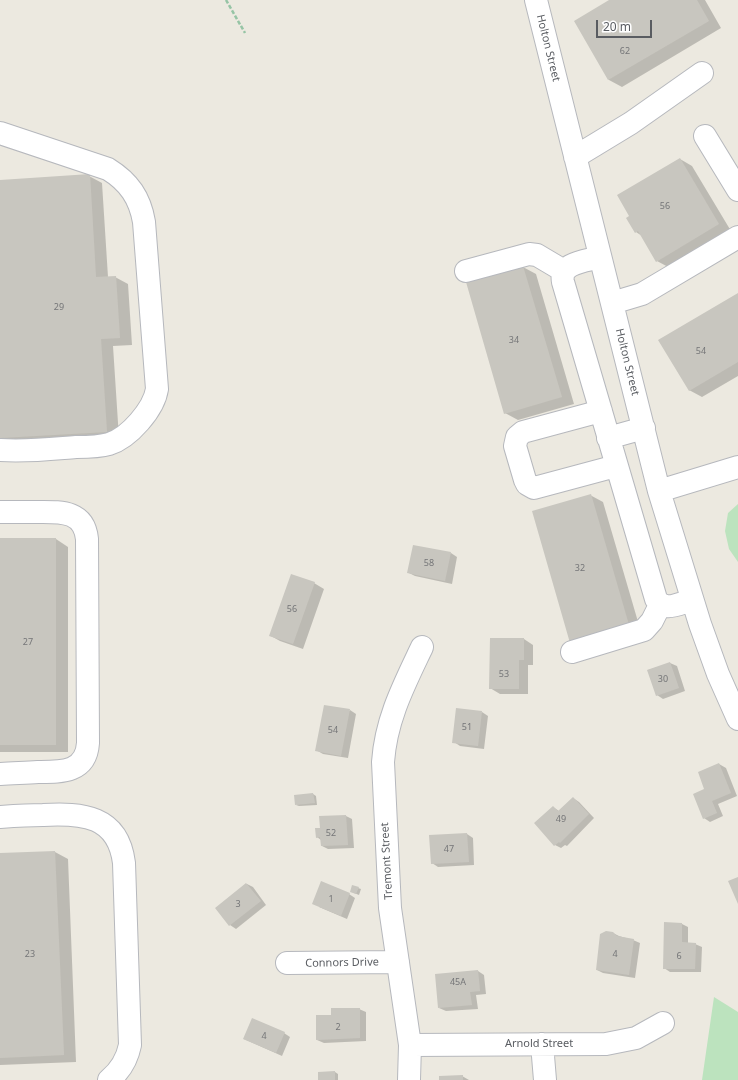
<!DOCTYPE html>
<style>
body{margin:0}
#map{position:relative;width:738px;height:1080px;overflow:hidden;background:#ece9e0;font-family:"Noto Sans",sans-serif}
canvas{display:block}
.scale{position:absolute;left:596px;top:20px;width:56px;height:18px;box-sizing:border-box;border:2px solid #595c61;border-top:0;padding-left:5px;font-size:12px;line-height:14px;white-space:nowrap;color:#595c61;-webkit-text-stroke:3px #fff;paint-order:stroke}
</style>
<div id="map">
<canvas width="738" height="1080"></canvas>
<div class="scale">20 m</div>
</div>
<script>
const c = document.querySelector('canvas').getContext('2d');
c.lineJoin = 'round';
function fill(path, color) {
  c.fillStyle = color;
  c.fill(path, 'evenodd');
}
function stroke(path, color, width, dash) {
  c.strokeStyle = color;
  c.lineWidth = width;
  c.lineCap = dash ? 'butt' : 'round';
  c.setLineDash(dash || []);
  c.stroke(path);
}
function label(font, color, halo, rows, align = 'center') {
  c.font = font + ' "Noto Sans",sans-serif';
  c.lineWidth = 3;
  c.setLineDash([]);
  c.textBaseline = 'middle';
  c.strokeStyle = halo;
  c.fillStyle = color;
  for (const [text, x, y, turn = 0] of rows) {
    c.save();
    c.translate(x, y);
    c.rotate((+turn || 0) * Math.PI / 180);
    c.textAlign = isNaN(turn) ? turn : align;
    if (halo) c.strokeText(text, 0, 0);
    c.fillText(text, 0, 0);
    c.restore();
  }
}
fill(new Path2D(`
 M738 504V562L729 549 725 531 728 513Z
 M714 997 738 1012V1080H702Z`), '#bce3be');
fill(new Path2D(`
 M611 0H705L721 28 622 87 609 80 575 21Z
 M680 159 692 166 731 231 670 268 657 261 642 236 636 232Z
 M89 176 102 183 108 277H115L128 284 132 345 113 346 119 438 13 445 0 438V181Z
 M523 267 536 274 574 404 518 420 505 413Z
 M738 294V376L702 397 689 390Z
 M590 495 603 502 641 632 571 642Z
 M0 539H56L68 547V752H0Z
 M451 553 457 557 452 584 415 576 409 573Z
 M314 583 324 589 303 649 280 641 271 636Z
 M524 639 533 645V665H528V694H500L490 688Z
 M670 663 677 666 685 691 663 699 657 695 648 670Z
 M350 710 356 714 348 758 323 754 316 750Z
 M482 712 488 716 484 749 460 746 454 742Z
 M719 764 726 768 737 796 718 804 723 816 710 822 704 818 706 790Z
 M313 794 316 796 317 805 299 806 296 805Z
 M573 798 579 802 594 818 567 846 565 845 561 848 555 845 553 807 559 811Z
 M346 816 352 819 354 848 328 849 322 846 321 840 317 837 321 829Z
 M467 834 473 838 474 865 438 867 432 863Z
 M55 852 68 859 76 1062 0 1065V854Z
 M247 884 253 887 266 905 236 929 230 925Z
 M358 888 361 889 359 895 354 893Z
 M349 894 355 898 347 919 319 907Z
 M682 924 688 927V944H695L702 947 701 972H670L664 968Z
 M613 933 619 936 633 940 640 943 635 978 603 973 597 970Z
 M478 971 484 975 486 994 476 995 478 1009 446 1011 439 1008Z
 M359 1009 366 1012V1041L324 1043 317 1040 332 1016Z
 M284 1033 290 1037 282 1056 244 1039Z
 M335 1072 338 1074V1080H319Z
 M462 1076 469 1080H440Z`), '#0003');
fill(new Path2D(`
 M609 0H697L709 21 608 80 574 21Z
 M680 158 719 224 656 262 638 231 635 233 626 218 629 216 617 195Z
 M90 174 96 277 116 276 120 338 101 339 107 432 0 438V180Z
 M523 266 562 397 504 414 466 282Z
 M738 293V362L689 391 658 340Z
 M591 494 629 625 570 643 532 511Z
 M0 538H56V745H0Z
 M413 545 451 552 445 581 407 573Z
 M291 574 315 582 293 644 269 636Z
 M490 638H524V660H519V689H489Z
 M670 662 679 688 656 696 647 670Z
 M324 705 350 709 341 756 315 751Z
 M456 708 482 711 478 746 452 743Z
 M719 763 731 793 712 801 717 813 703 819 693 794 704 789 698 772Z
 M313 793 315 803 295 805 294 795Z
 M573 797 589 814 560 843 559 842 554 846 534 823 553 806 558 811Z
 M346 815 348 845 321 846 320 837 316 838 315 828H320L319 816Z
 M467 833 469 862 431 864 429 835Z
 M55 851 64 1055 0 1058V853Z
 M738 877V904L728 881Z
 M321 881 350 893 341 916 312 904Z
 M246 883 261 901 229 926 215 908Z
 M352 885 359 887 356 894 350 892Z
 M664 922 682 923V942L696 943 695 969H663Z
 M606 931 613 932 617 936 634 939 629 975 596 970 600 934Z
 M478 970 480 991 470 992 472 1005 438 1008 435 974Z
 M331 1008H360V1038L316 1040V1015H331Z
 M252 1018 285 1032 276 1053 243 1039Z
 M335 1071V1080H318V1072Z
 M463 1075V1080H439V1076Z`), '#c8c6bf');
const minor = new Path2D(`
 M536 0 659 491 700 624 718 674 738 719
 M0 133 108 169C129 182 140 198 144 222L157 389C154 409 129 438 109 444 99 447 87 447 76 447 51 449 26 452 0 450
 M705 136 738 190
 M575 157 631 123 702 73
 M600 257C587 261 559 262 563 282L656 599C664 613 680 603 692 600
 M466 271 529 254 537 255 564 271
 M612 303 642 294 738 237
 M601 411 523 432 517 437 515 446 525 480 527 484 534 488 616 466
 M608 438 644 428
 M659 491 738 467
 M0 512C12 512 25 512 37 512 60 512 84 510 87 539L88 743C86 773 61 772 38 772 25 773 13 773 0 774
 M572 652 644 630 652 621 660 605
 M0 817C14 816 29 815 43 815 82 813 118 815 124 863L130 1045C127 1060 120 1071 109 1080
 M287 963 398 962
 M542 1044 545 1080
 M410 1045 606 1044 636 1038 663 1023
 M409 1080 410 1045 390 908 383 762C386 719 404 685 422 647`);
stroke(minor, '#b6b8bd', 24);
stroke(new Path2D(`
 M226 0 245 33`), '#96c4a5', 2.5, [4, 2]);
stroke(minor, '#fff', 22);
label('9px', '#757678', null, [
 ["62",625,51],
 ["56",665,206],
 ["29",59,307],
 ["34",514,340],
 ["54",701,351],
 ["58",429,563],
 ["32",580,568],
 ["56",292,609],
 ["27",28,642],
 ["53",504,674],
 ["30",663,679],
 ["51",467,727],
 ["54",333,730],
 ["49",561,819],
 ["52",331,833],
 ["47",449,849],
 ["1",331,899],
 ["3",238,904],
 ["23",30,954],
 ["4",615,954],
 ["6",679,956],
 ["45A",458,982],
 ["2",338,1027],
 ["4",264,1036]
]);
label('11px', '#595c61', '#fff', [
 ["Holton Street",548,48,76],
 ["Holton Street",627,362,76],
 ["Tremont Street",387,861,-93],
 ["Connors Drive",342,963,-1],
 ["Arnold Street",539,1044]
]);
</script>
